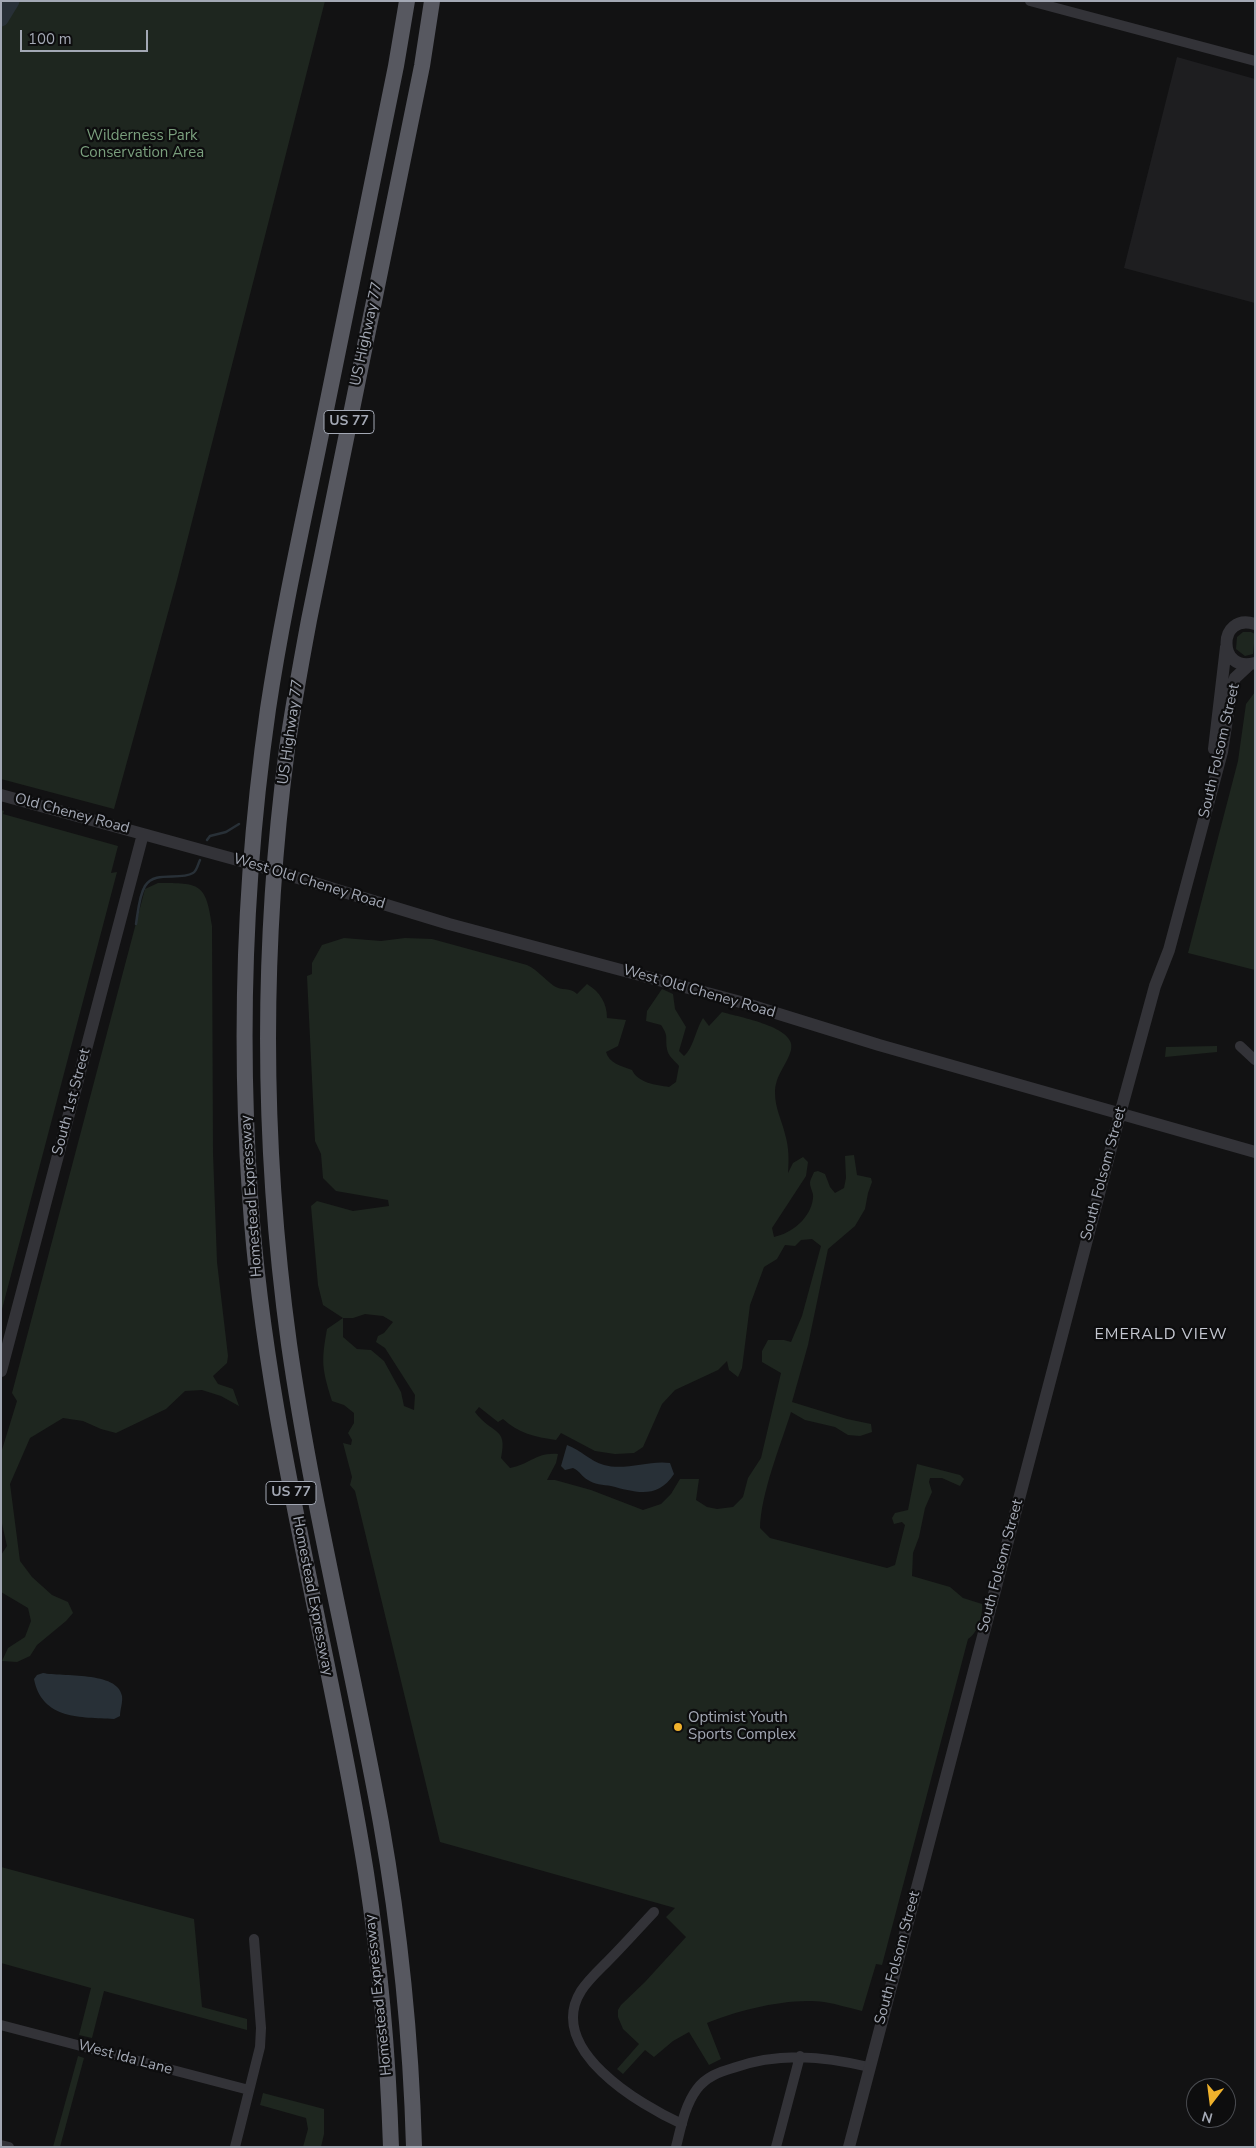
<!DOCTYPE html>
<style>
body{margin:0}
#map{position:relative;width:1256px;height:2148px;overflow:hidden;background:#121213;font-family:"Nunito Sans",sans-serif}
canvas{display:block}
.frame{position:absolute;inset:0;border:2px solid #a3a8b4;pointer-events:none}
.north{position:absolute;left:1186px;top:2078px;width:50px;height:50px;box-sizing:border-box;background:#0d0d0e;border:1px solid #494b50;border-radius:50%;rotate:195deg;font-size:14px;font-weight:700;line-height:20px;text-align:center;color:#a3a8b4}
.north::after{content:'';display:block;margin:auto;width:18px;height:22px;background:#f0b22c;clip-path:polygon(50% 0,100% 100%,50% 72%,0 100%)}
.scale{position:absolute;left:20px;top:30px;width:128px;height:22px;box-sizing:border-box;border:2px solid #a3a8b4;border-top:0;padding-left:6px;font-size:15px;line-height:18px;white-space:nowrap;color:#a3a8b4;-webkit-text-stroke:4px #0d0d0e;paint-order:stroke}
</style>
<div id="map">
<canvas width="1256" height="2148"></canvas>
<div class="frame"></div>
<div class="north">N</div>
<div class="scale">100 m</div>
</div>
<script>
const c = document.querySelector('canvas').getContext('2d');
c.lineJoin = 'round';
function fill(path, color) {
  c.fillStyle = color;
  c.fill(path, 'evenodd');
}
function stroke(path, color, width, dash) {
  c.strokeStyle = color;
  c.lineWidth = width;
  c.lineCap = dash ? 'butt' : 'round';
  c.setLineDash(dash || []);
  c.stroke(path);
}
function label(font, color, halo, rows, align = 'center') {
  c.font = font + ' "Nunito Sans",sans-serif';
  c.lineWidth = 4.5;
  c.setLineDash([]);
  c.textBaseline = 'middle';
  c.strokeStyle = halo;
  c.fillStyle = color;
  for (const [text, x, y, turn = 0] of rows) {
    c.save();
    c.translate(x, y);
    c.rotate((+turn || 0) * Math.PI / 180);
    c.textAlign = isNaN(turn) ? turn : align;
    if (halo) c.strokeText(text, 0, 0);
    c.fillText(text, 0, 0);
    c.restore();
  }
}
fill(new Path2D(`
 M1177 57 1255 79V303L1124 268Z`), '#1e1e20');
fill(new Path2D(`
 M1 1H325L177 580 114 809 1 779Z
 M1243 632H1251L1255 634 1253 654 1245 656 1236 649 1237 637Z
 M1255 692V970L1188 953 1238 761 1246 704Z
 M1 810 4 811 3 814 118 846 111 873 117 872 1 1313Z
 M158 883C200 883 206 883 212 926L213 1153 217 1262 228 1356 227 1363 213 1376 218 1384 233 1389 239 1406 221 1396 202 1390 185 1391 166 1409 116 1433 101 1429 83 1421 63 1418 30 1438 10 1484 20 1561 32 1577 52 1595 68 1602 73 1613 66 1621 37 1645 30 1656 17 1662 2 1661 8 1648 25 1637 31 1621 28 1608 1 1592V1555L7 1546 1 1519V1453L17 1401 12 1393 145 889Z
 M344 938 381 941 405 938 432 939 527 965C539 971 544 979 554 986 562 991 570 987 577 994L587 984C600 992 607 1003 607 1018L626 1020 618 1046 606 1052C609 1063 621 1066 632 1070 638 1083 656 1085 669 1087L676 1082 679 1066C675 1061 668 1056 667 1049 665 1036 669 1037 661 1025L646 1021 647 1011 662 989 673 994 675 1009 686 1027 679 1051 684 1056C693 1049 696 1029 703 1018L709 1026 722 1012C738 1017 798 1027 791 1050 787 1065 775 1075 775 1093 775 1108 782 1121 785 1134 789 1147 789 1160 788 1173L793 1163 803 1157 808 1162 806 1176 772 1228 774 1237C792 1233 811 1218 813 1198 814 1193 810 1188 810 1183 810 1180 813 1175 814 1172L818 1171 825 1174 830 1187 835 1193 844 1188 846 1178 845 1156 854 1155 857 1175 871 1178 872 1182 868 1193 865 1209 855 1226 828 1249 808 1345 792 1402 847 1419 871 1424 872 1432 860 1436 848 1435 835 1427 805 1420 791 1412C780 1447 761 1493 760 1528L770 1538 887 1568 895 1565 905 1525 902 1522 894 1524 892 1518 895 1513 908 1510 917 1464 960 1475 964 1479 960 1486 942 1478H930L929 1482 932 1492 925 1508 919 1537 913 1553 912 1576 950 1587 963 1598 982 1604C983 1615 978 1633 968 1639L882 1965 876 1964 862 2011C849 2008 837 2004 824 2002 790 1997 738 2010 707 2023L721 2059 709 2065 689 2032 673 2041 654 2057 645 2050 623 2074 617 2069 639 2044 623 2029 618 2017V2010L621 2005 645 1982 686 1937 666 1917 675 1908 440 1842 355 1491 350 1485 352 1477 343 1443 351 1445 352 1440 348 1433 354 1423V1413L344 1405 332 1401C322 1369 321 1362 327 1329L343 1318 323 1305 318 1285 311 1206 317 1201 353 1211 389 1206 388 1200 336 1191 323 1178 321 1154 315 1141 307 976 312 974V963L322 945ZM812 1239 821 1246 802 1316 791 1342 784 1340H768L762 1351V1362L781 1373 761 1458 748 1478 743 1497 733 1507 717 1509 707 1507 696 1500 699 1479H680L671 1494 661 1504 643 1510 591 1490 555 1480H547L556 1463 558 1454C536 1452 529 1465 510 1468L501 1458C508 1426 492 1435 475 1412L479 1407 498 1422 503 1419C518 1433 535 1437 556 1440L561 1433 595 1451 615 1454 634 1453 643 1447 662 1404 675 1390 718 1370 727 1361 729 1370 738 1377 742 1368 750 1305 764 1267 777 1259 785 1245 795 1246 801 1240ZM365 1314 383 1316 393 1322 384 1333 378 1336 376 1342 385 1348 415 1395 414 1410 404 1406 401 1392 384 1361 371 1350 357 1349 343 1337V1318H353Z
 M1217 1046V1052L1165 1057 1166 1047Z
 M1 1867 194 1919 202 2007 247 2019V2030L104 1991 92 2038 79 2035 91 1988 1 1963Z
 M78 2056 84 2058 60 2147H53Z
 M263 2093 324 2109V2134L321 2147H303L308 2129 306 2118 260 2105Z`), '#1e261f');
fill(new Path2D(`
 M567 1445C581 1450 590 1461 604 1465 625 1471 649 1460 670 1463L674 1474C657 1500 635 1492 611 1486 604 1485 593 1484 588 1480 582 1477 580 1471 573 1468L565 1470 561 1466Z
 M43 1673C62 1677 118 1671 122 1696 123 1702 120 1710 120 1716L114 1719C81 1717 42 1720 34 1679L37 1675Z`), '#283037');
stroke(new Path2D(`
 M207 840 210 836 226 832 239 824
 M136 924C138 912 139 896 145 886 155 870 179 881 193 873 197 871 198 864 200 860`), '#283037', 2.5);
stroke(new Path2D(`
 M1 19 12 1`), '#283037', 15);
stroke(new Path2D(`
 M1030 1 1255 61
 M1240 1046 1255 1060
 M654 1912C638 1929 623 1946 607 1962 598 1971 588 1980 581 1991 545 2049 640 2105 682 2124
 M1 2025 249 2090
 M1 2145 9 2147
 M235 2147 260 2047 261 2028 254 1939
 M676 2147C681 2127 685 2105 697 2089 706 2077 719 2072 733 2068 779 2052 822 2056 869 2067
 M776 2147 800 2056`), '#333338', 10);
stroke(new Path2D(`
 M1255 663C1217 674 1217 612 1255 624
 M1214 749 1226 647
 M1 795 252 864 449 924 737 1001 879 1045 1255 1152
 M1 1371 143 834
 M849 2147 1120 1114 1155 986 1169 950 1222 752 1232 686 1235 678 1250 664`), '#333338', 12);
stroke(new Path2D(`
 M391 2147C388 2055 380 1963 366 1873 330 1646 265 1425 250 1195 239 1034 245 869 268 709 281 622 300 536 318 449 344 321 370 194 396 66L407 1
 M414 2147C411 2039 400 1930 381 1823 352 1663 312 1505 289 1344 262 1147 261 947 287 749 293 706 301 663 309 620L422 66 432 1`), '#575860', 16);
for (const [x, y, r, color] of [
 [678,1727,5,"#f0b22c"]
]) {
  const dot = new Path2D();
  dot.arc(x, y, r, 0, 2 * Math.PI);
  c.fillStyle = color;
  c.fill(dot);
  stroke(dot, '#0d0d0e', 2);
}
for (const [x, y, w] of [
 [349,422,50],
 [291,1493,50]
]) {
  const box = new Path2D();
  box.roundRect(x - w / 2, y - 11.5, w, 23, 4);
  c.fillStyle = '#0d0d0e';
  c.fill(box);
  stroke(box, '#a3a8b4', 1);
}
label('bold 14px', '#a3a8b4', null, [
 ["US 77",349,422],
 ["US 77",291,1493]
]);
label('15px', '#7a9f7d', '#0d0d0e', [
 ["Wilderness Park",142,136],
 ["Conservation Area",142,153]
]);
label('15px', '#a3a8b4', '#0d0d0e', [
 ["US Highway 77",367,334,-78],
 ["US Highway 77",291,732,-82],
 ["South Folsom Street",1220,751,-77],
 ["Old Cheney Road",72,814,15],
 ["West Old Cheney Road",309,882,17],
 ["West Old Cheney Road",699,992,16],
 ["South 1st Street",72,1102,-75],
 ["South Folsom Street",1104,1174,-75],
 ["Homestead Expressway",252,1196,-94],
 ["South Folsom Street",1001,1566,-75],
 ["Homestead Expressway",312,1596,79],
 ["South Folsom Street",898,1958,-75],
 ["Homestead Expressway",379,1995,-96],
 ["West Ida Lane",125,2058,15]
]);
label('15px', '#a3a8b4', '#0d0d0e', [
 ["Optimist Youth",688,1718],
 ["Sports Complex",688,1735]
], 'left');
c.letterSpacing = '1px';
label('16px', '#c4c7d0', '#0d0d0e', [
 ["EMERALD VIEW",1161,1335]
]);
c.letterSpacing = '0px';
</script>
